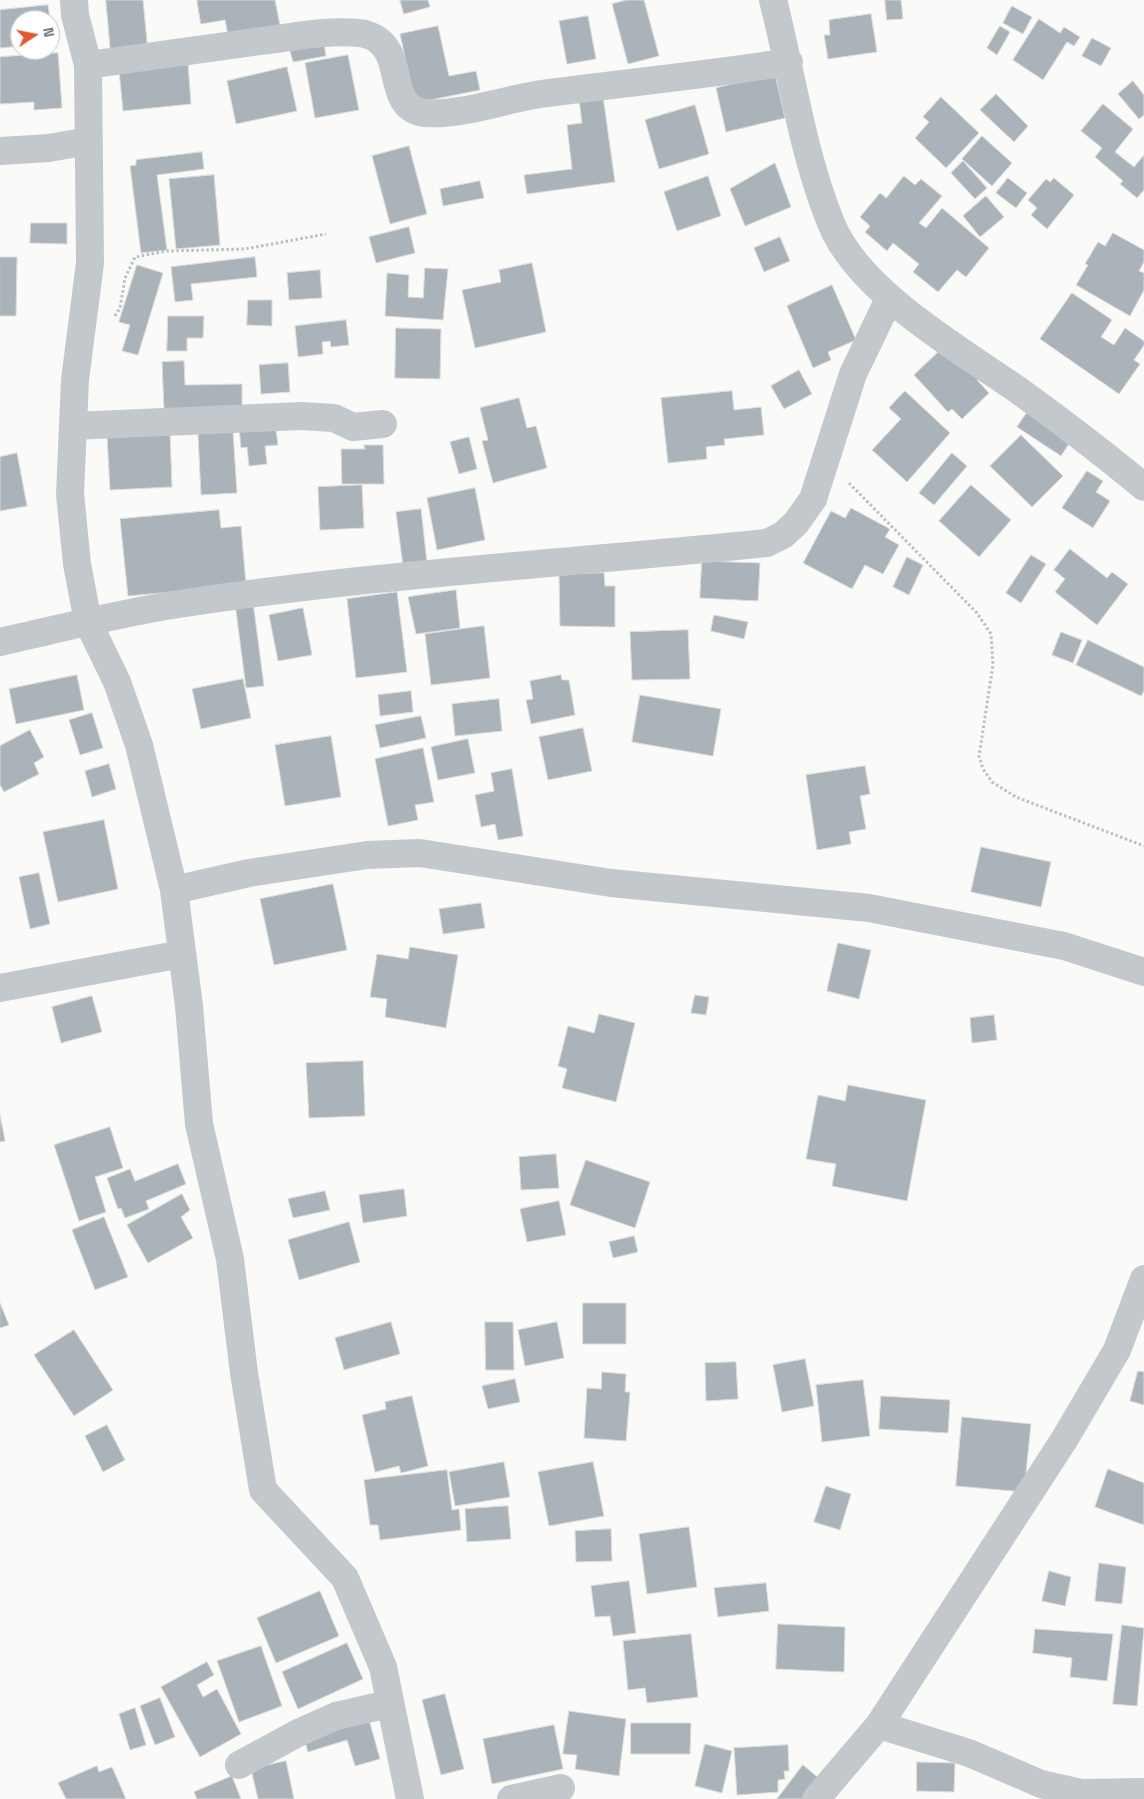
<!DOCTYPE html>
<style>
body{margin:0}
#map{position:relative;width:1144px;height:1799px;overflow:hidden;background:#fafaf8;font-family:"Space Grotesk",sans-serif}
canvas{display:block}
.north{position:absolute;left:10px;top:10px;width:50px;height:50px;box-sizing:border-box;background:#fff;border:1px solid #c1c8cd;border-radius:50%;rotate:79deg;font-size:14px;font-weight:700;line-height:20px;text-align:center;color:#657683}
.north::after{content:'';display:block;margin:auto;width:18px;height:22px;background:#e4572e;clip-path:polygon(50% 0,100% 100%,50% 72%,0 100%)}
</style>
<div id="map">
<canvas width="1144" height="1799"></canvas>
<div class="north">N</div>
</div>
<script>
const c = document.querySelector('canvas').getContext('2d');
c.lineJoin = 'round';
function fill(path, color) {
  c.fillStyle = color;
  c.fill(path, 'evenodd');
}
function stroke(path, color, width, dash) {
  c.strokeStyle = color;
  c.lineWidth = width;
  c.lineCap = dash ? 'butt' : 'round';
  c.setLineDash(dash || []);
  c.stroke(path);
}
const building = new Path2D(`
 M106 0H143L148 52 111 55Z
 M197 0H275L280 25 228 35 225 20 201 24Z
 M400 0H428L430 7 404 14Z
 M627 0H644L659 56 628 64 612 4Z
 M885 0H901L903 19 887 20Z
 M48 5 50 20H20V46L0 48V10Z
 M1012 6 1032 17 1023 34 1003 23Z
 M871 14 877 52 828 59 824 35H830L829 20Z
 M588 16 596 59 567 64 559 21Z
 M1039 19 1060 33 1064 27 1080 37 1074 46 1067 42 1043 80 1013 60Z
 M50 22 52 44H50Z
 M438 26 449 76 476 71 480 90 415 103 400 34Z
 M1000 26 1010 32 997 55 987 48Z
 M1092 38 1111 48 1101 66 1082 56Z
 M324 44 326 56 293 62 290 51Z
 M58 53 62 108 34 110V102L0 104V57Z
 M348 55 359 110 315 118 305 63Z
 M188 63 191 104 123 111 119 70Z
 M287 67 297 111 236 124 227 81Z
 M775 74 785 118 726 132 716 88Z
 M1133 81 1144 95V115L1139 119 1118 94Z
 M996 94 1028 126 1014 142 980 110Z
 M603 96 615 182 527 194 524 175 572 169 567 125 582 123 579 99Z
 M941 97 979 133 946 168 915 138 929 122 923 117Z
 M1103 104 1133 129 1115 152 1134 167 1144 155V190L1137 198 1120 184 1123 181 1095 157 1102 148 1081 131Z
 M695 105 709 154 659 169 645 120Z
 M982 136 1012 163 992 186 962 159Z
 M409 146 427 214 390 224 372 156Z
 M202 152 204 169 157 175 167 250 141 253 130 166 136 165V160Z
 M963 161 987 188 975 199 951 173Z
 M775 163 791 207 745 226 730 189Z
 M214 175 220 245 176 249 169 179Z
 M708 176 721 216 677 231 664 192Z
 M904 176 915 185 921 179 942 196 919 223 926 228 942 208 989 248 966 277 957 270 938 292 913 272 919 264 893 243 887 251 865 232 870 226 860 217 880 193 886 198Z
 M1008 178 1027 193 1016 208 996 193Z
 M1054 178 1074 195 1047 229 1031 215 1037 208 1028 200 1046 179 1050 182Z
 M480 181 484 198 443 206 440 189Z
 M986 196 1004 217 980 237 963 216Z
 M31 223H67V244L30 243Z
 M409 227 415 253 376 263 369 237Z
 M1113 233 1144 250V262L1139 271 1144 273V290L1130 316 1076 285 1088 265 1085 264 1098 242 1105 246Z
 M780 237 790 261 764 272 754 248Z
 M0 257H17L16 316H0Z
 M255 257 257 277 191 284 193 300 175 302 171 267Z
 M532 263 546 332 475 348 462 290 501 282 499 270Z
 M137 265 163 273 138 355 122 351 130 325 119 322Z
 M425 268 448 269 443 320 385 316 387 273 409 275 408 297 423 298Z
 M320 270 322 298 289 300 287 273Z
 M832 285 856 340 828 352 831 360 813 368 787 306Z
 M1072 293 1112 320 1101 337 1114 345 1125 328 1144 341V345L1134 360 1140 364 1119 394 1040 339Z
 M248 300H272V326L247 325Z
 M168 316H204L203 338H187V351H167Z
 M346 320 349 345 331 347 330 341 322 342 323 354 298 357 295 326Z
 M396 328 441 329 440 379 395 378Z
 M948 343 980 377 977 380 989 393 962 419 952 409 948 412 914 375Z
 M184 361 185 385 242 384V407L164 409 162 362Z
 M288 363 290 392 261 394 259 365Z
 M799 370 812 394 784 409 771 386Z
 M732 391 734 410 761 407 764 435 724 439 725 445 706 447 707 459 668 463 661 398Z
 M905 391 950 433 907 482 872 450 901 419 889 408Z
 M519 398 527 428 536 426 547 468 493 483 482 441 488 440 480 408Z
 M1030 408 1074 436 1061 456 1017 427Z
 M275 423 278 445 265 446 267 464 249 466 247 447 241 448 239 427Z
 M233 432 237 493 201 495 198 434Z
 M170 433 172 487 110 490 107 435Z
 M1021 435 1063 476 1032 507 990 466Z
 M469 437 477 469 459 474 450 442Z
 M364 445H383L384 484H342L341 449H365Z
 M17 453 27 506 0 511V457Z
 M952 453 967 466 934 505 919 493Z
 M1087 471 1103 481 1096 492 1110 501 1093 528 1062 508Z
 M362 485 364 528 320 530 318 487Z
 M971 485 1011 520 979 557 939 521Z
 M475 488 485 540 437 550 427 498Z
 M851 508 890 529 885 537 899 545 883 574 865 565 852 589 803 563 831 511 845 518Z
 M421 509 427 563 403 566 396 512Z
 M219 510 221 528 241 526 246 585 128 596 120 519Z
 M1070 549 1107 578 1112 572 1128 584 1097 625 1055 592 1065 579 1054 570Z
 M1031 555 1046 564 1021 603 1006 593Z
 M907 557 923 565 909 595 893 587Z
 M702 561 760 563 758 601 700 598Z
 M604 573 605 586H615V627L560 626 559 574Z
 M456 590 460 628 416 634 408 597Z
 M397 592 407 672 356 678 347 599Z
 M253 602 264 686 246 688 235 603Z
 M303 608 312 655 278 661 269 615Z
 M714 615 748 622 744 639 711 631Z
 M484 626 490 678 431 685 425 634Z
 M688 630 690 679 632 680 630 632Z
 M1061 632 1082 640 1073 663 1052 655Z
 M1088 640 1144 667V691L1141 696 1076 665Z
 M77 675 84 710 16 724 9 689Z
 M561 675 562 680H569L575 715 531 724 526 700 533 699 530 681Z
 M243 679 251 718 201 729 192 689Z
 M411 691 413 712 380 716 378 695Z
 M640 695 721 709 713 756 632 742Z
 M499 699 502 731 455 736 452 704Z
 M92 713 103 748 80 755 69 720Z
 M421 716 426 738 380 748 375 725Z
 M583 728 592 771 548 780 539 737Z
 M30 730 44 757 34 763 39 774 4 792 0 785V746Z
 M331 736 341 797 285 806 275 745Z
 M468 739 475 773 438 780 431 747Z
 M423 748 434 802 415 805 418 820 388 826 375 759Z
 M109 764 116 789 92 797 85 771Z
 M865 766 870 794 860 796 866 829 849 832 851 844 817 850 806 775Z
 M512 769 523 836 498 840 495 824 481 827 475 795 494 791 491 773Z
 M104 820 118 889 58 902 43 832Z
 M981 847 1051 862 1041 907 971 892Z
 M39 873 50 924 30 929 19 877Z
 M333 884 347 950 274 965 260 899Z
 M481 903 485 928 443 934 439 909Z
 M838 943 871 950 859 999 827 991Z
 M410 947 458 955 446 1028 385 1017 387 999 370 997 377 954 408 959Z
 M695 995 709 997 706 1015 691 1013Z
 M92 996 102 1032 61 1043 52 1007Z
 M599 1014 635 1023 616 1102 562 1088 567 1069 558 1066 568 1026 594 1033Z
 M994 1015 997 1040 972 1043 970 1018Z
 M363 1061 365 1116 309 1118 306 1063Z
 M848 1085 926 1100 907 1201 832 1186 836 1164 806 1159 818 1095 845 1101Z
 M0 1115 5 1141 0 1142Z
 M110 1127 123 1168 95 1177 106 1212 79 1221 54 1145Z
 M556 1154 559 1188 521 1190 519 1157Z
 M586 1160 650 1182 635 1228 570 1205Z
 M178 1164 186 1184 146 1201 149 1209 125 1218 121 1208 118 1209 107 1178 130 1169 135 1181Z
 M404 1189 407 1216 363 1223 359 1195Z
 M325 1191 330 1210 293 1218 288 1199Z
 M182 1194 190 1210 181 1217 193 1238 148 1263 127 1225Z
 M559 1201 566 1235 527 1242 520 1209Z
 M104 1217 128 1277 95 1290 72 1230Z
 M349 1222 360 1262 299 1280 288 1240Z
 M634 1236 638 1252 613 1258 609 1242Z
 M0 1303 9 1325 0 1328Z
 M583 1303H626V1344H583Z
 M391 1322 400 1354 344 1370 335 1338Z
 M485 1322H513L514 1370H486Z
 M557 1322 564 1358 525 1366 518 1330Z
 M74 1330 113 1390 74 1416 34 1355Z
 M805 1359 814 1406 782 1412 773 1365Z
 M736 1362 738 1399 706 1401 705 1363Z
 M1138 1371 1144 1372V1405L1130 1401Z
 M602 1372 626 1374 625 1392H630L626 1441 584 1438 587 1388 601 1389Z
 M515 1379 520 1402 488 1409 482 1386Z
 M863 1380 870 1436 822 1442 816 1385Z
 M412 1396 428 1466 401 1473 399 1466 375 1472 362 1415 386 1409 385 1402Z
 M881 1396 950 1400 948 1433 879 1429Z
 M962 1417 1031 1424 1024 1492 956 1486Z
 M107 1425 125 1460 103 1472 85 1436Z
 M504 1462 510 1497 455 1506 449 1472Z
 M593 1462 604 1516 549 1526 538 1472Z
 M1108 1469 1144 1483V1525L1095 1507Z
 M447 1470 452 1510 459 1509 461 1530 380 1540 378 1525H370L364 1480Z
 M826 1486 851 1494 840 1530 814 1522Z
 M508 1506 511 1539 467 1542 465 1509Z
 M689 1527 697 1587 647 1594 639 1534Z
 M611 1529 612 1561 576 1562 575 1531Z
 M1099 1563 1126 1567 1122 1604 1095 1601Z
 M1049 1571 1071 1577 1065 1606 1042 1601Z
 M629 1581 636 1633 613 1636 610 1616 595 1617 591 1586Z
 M766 1583 769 1611 718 1617 714 1588Z
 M320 1591 339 1636 276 1663 257 1618Z
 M778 1624 845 1627 844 1672 776 1669Z
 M1122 1625 1144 1628 1137 1706 1113 1704Z
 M1035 1629 1113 1634 1107 1681 1070 1677 1072 1658 1033 1653Z
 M691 1634 698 1697 647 1703 645 1688 628 1690 623 1641Z
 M347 1643 363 1679 298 1709 282 1672Z
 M261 1646 282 1706 239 1722 217 1661Z
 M207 1662 214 1675 197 1685 203 1697 217 1689 241 1734 200 1757 161 1687Z
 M445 1694 464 1769 441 1775 422 1700Z
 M160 1698 175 1737 155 1745 140 1706Z
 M135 1708 146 1745 130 1750 119 1714Z
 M569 1711 626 1719 619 1776 575 1769 577 1755 563 1754Z
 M368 1716 380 1759 355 1766 347 1740 308 1752 303 1735Z
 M631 1723H691L690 1754H631Z
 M554 1725 563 1769 492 1784 483 1739Z
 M705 1744 732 1751 722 1793 695 1786Z
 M788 1745 789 1771H784L785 1779 778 1780V1792L737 1795 734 1748Z
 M286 1761 294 1799H258L251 1769Z
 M917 1762 955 1763 954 1792 917 1791Z
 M803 1765 821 1780 806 1799H777Z
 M97 1766 99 1772 112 1767 126 1799H66L58 1783Z
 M232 1776 241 1799H197L194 1792Z`);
fill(building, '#aab3b9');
stroke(building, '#dcdcda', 1);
stroke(new Path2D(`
 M115 316 120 308 125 278 135 257 167 251 245 249 326 234
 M849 483 977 613 991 634 993 665 979 756 983 769 992 782 1016 797 1144 846`), '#bbbfc2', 3, [2.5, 2.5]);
stroke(new Path2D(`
 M74 0 75 15 88 65 90 263 75 380 70 494 77 564 88 622 117 682 139 745 174 890 189 1006 199 1124 230 1259 244 1373 263 1490 345 1578 383 1667 410 1799
 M773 0C792 74 802 152 831 223 858 291 959 349 1018 390 1061 421 1103 453 1144 487
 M88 65C145 57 203 49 261 41 293 37 326 30 359 33 364 33 375 37 379 41 404 60 387 108 425 113 459 116 507 99 541 94 624 83 707 75 789 62
 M0 151 49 148 88 141
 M73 426 301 416 334 418 353 427 383 424
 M0 642C59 629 119 613 179 604 374 574 571 563 767 543L783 535 796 523 813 499 853 374 889 299
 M174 890 249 873 367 855 420 853 611 883 869 908 1064 946 1144 972
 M0 988 182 954
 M879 1725 969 1753 1041 1784 1081 1793 1144 1792
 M239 1765 298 1733 336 1716 389 1704
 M511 1799 561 1788
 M816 1799 879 1725 1064 1440 1117 1350 1144 1279`), '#c3c8cc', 28);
</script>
